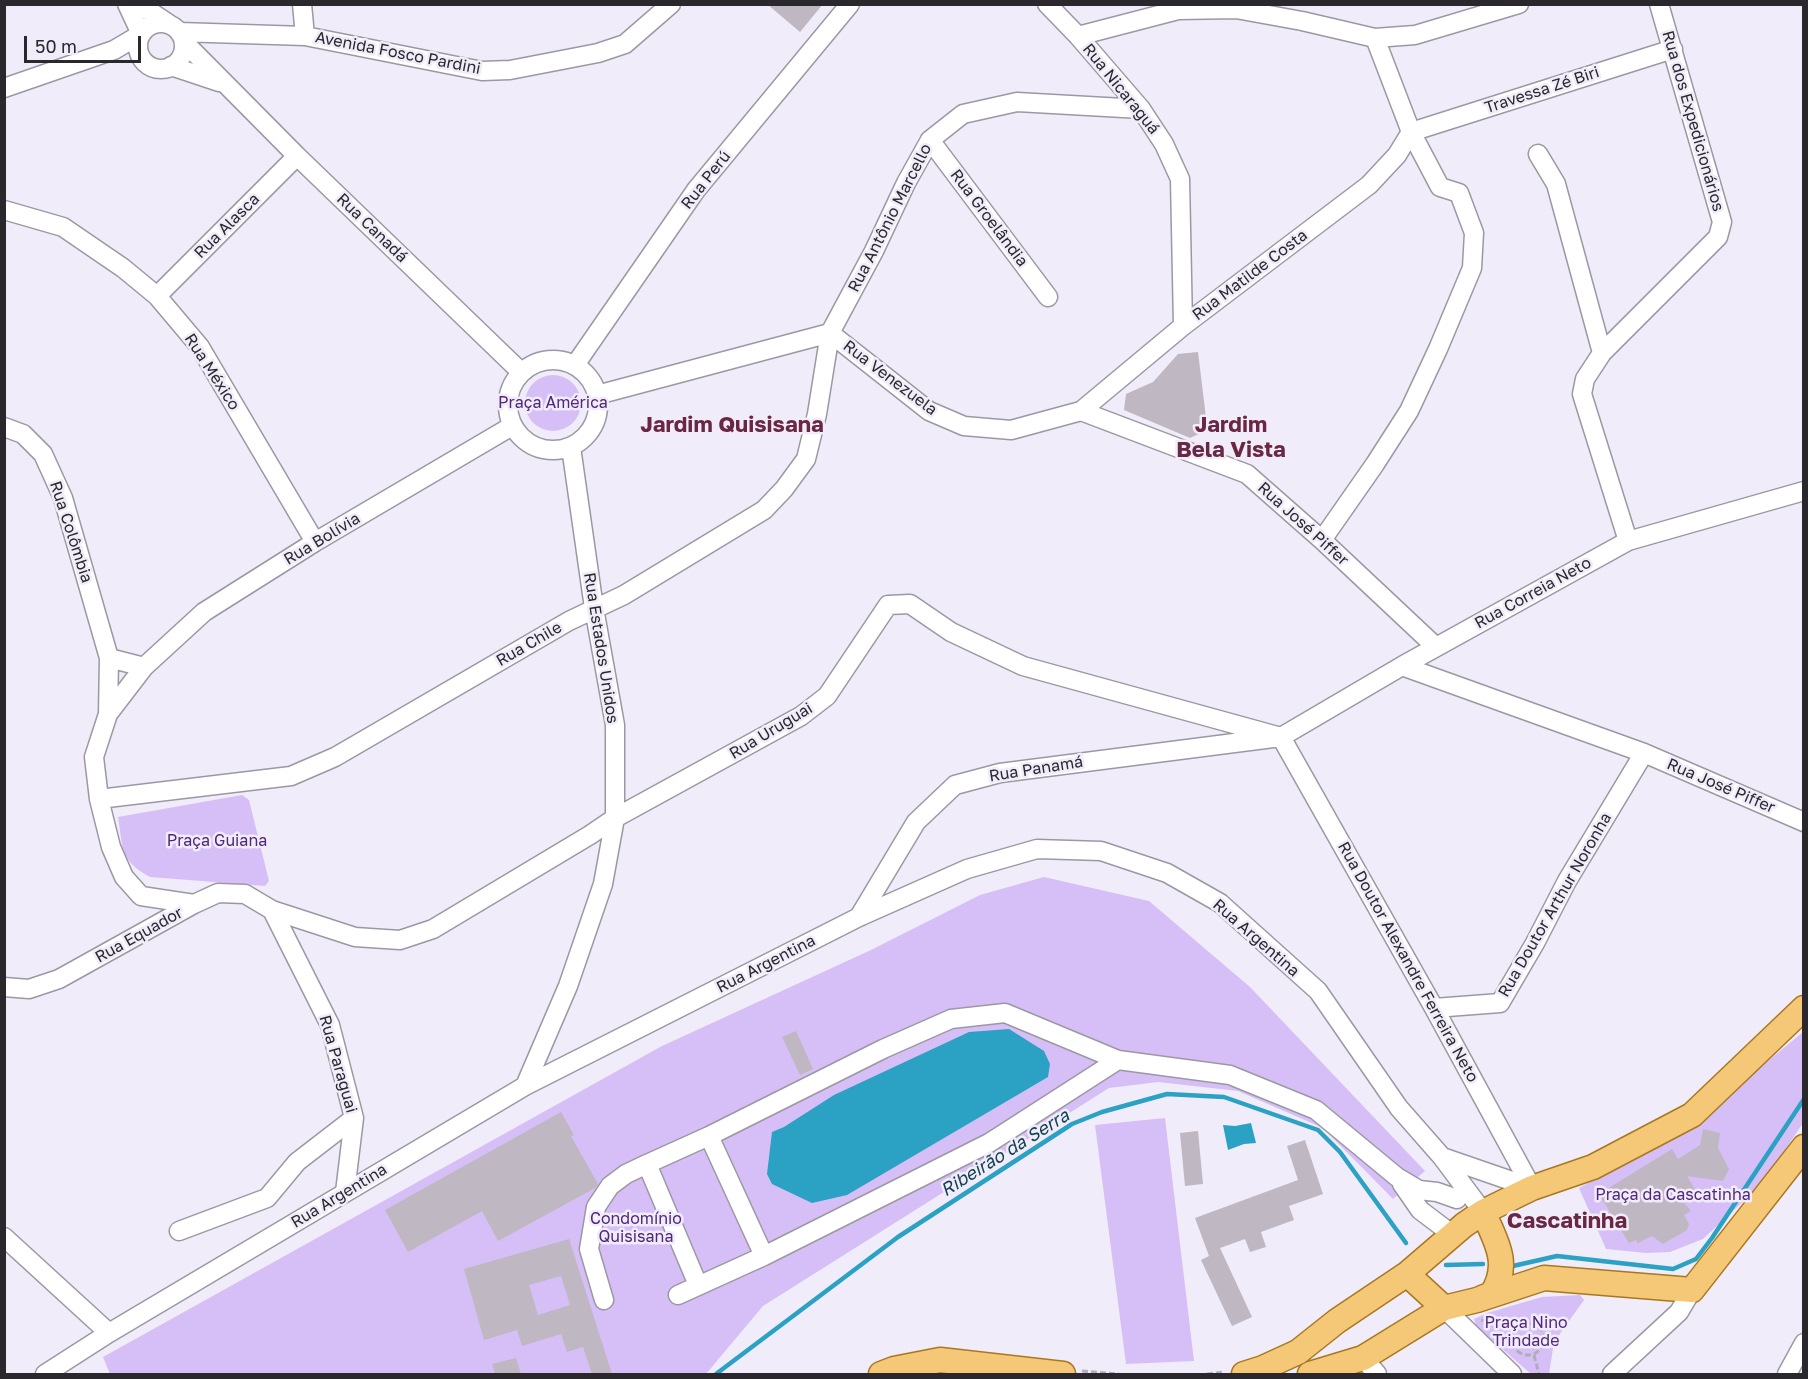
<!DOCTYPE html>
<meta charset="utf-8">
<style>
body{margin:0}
#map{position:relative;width:1808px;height:1379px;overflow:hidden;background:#f1ecf9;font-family:"Golos Text",sans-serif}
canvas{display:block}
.frame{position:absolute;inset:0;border:6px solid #2a282d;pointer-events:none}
.scale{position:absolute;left:24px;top:36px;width:117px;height:27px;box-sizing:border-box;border:3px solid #2a282d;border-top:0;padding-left:8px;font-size:18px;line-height:21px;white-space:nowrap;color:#2a282d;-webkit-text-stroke:4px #f1ecf9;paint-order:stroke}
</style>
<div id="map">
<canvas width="1808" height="1379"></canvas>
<div class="frame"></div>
<div class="scale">50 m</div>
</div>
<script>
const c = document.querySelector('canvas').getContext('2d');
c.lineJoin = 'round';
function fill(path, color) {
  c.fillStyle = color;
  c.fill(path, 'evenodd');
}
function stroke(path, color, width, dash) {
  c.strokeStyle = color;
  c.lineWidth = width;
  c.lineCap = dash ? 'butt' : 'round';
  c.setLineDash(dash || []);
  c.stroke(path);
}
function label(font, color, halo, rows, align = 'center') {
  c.font = font + ' "Golos Text",sans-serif';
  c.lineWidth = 5;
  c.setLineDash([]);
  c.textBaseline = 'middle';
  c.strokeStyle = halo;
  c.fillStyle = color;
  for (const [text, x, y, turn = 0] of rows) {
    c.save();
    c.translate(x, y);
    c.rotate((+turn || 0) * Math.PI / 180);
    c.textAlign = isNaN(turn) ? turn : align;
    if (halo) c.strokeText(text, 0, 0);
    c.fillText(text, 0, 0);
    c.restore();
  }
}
fill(new Path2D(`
 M525 403a28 28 0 1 1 56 0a28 28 0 1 1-56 0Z
 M242 795 249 800 269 881 265 886 150 877C120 861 123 848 118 817Z
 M1044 877 1149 901 1250 987 1425 1171 1393 1199 1323 1128 1238 1091 1158 1082 1109 1088 763 1306 706 1374H110L103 1357 662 1046 871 950 980 895Z
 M1803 1032V1123L1763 1183 1703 1239 1670 1252 1646 1253 1606 1249 1579 1188 1682 1132Z
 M1165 1118 1194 1361 1126 1364 1095 1125Z
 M1580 1295 1584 1300 1554 1342 1549 1374H1531L1476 1326 1474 1319 1487 1313 1542 1297Z`), '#d6bff6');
fill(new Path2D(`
 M1009 1029 1044 1051 1050 1064 1048 1077 847 1195 812 1203 772 1184 767 1174 772 1132 784 1127 834 1095 969 1032Z
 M1251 1123 1256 1143 1244 1144 1228 1150 1223 1125 1235 1126Z`), '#2ba1c3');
stroke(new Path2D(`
 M1446 1265 1483 1264
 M1513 1266 1557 1256 1673 1269 1696 1259 1712 1238 1804 1099
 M716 1374 898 1237 1072 1124 1102 1112 1167 1094 1224 1097 1318 1130 1340 1152 1406 1243`), '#2ba1c3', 4.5);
fill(new Path2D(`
 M767 4H823L800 32Z
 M1198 352 1207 426 1201 433 1190 438 1124 410 1126 394 1153 382 1178 354Z
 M796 1031 813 1069 800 1075 782 1037Z
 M561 1112 574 1135 571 1136 598 1184 595 1188 498 1241 482 1211 408 1252 385 1210Z
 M1703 1129 1720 1133 1718 1148 1729 1169 1723 1181 1687 1176 1697 1193 1684 1203 1691 1211 1684 1215 1689 1224 1687 1230 1663 1244 1652 1236 1638 1243 1636 1240 1629 1243 1599 1194 1672 1149 1678 1159 1700 1145Z
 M1198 1131 1203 1184 1185 1186 1180 1133Z
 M1305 1140 1323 1194 1289 1206 1294 1220 1261 1232 1266 1247 1250 1252 1245 1239 1220 1248 1252 1317 1232 1326 1201 1260 1209 1256 1195 1218 1298 1180 1287 1146Z
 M569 1239 612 1374H592L583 1347 567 1352 561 1334 522 1346 517 1330 484 1340 464 1269ZM561 1276 570 1305 538 1315 529 1285Z
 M516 1358 521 1374H495L492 1364Z`), '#bfb7c2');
const minor = new Path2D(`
 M139 4 169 24
 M302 4 305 36
 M1047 4 1078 36 1141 109 1164 144 1180 179 1183 326
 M138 46a23 23 0 1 1 46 0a23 23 0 1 1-46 0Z
 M179 32 305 36 482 71 510 70 598 53 625 44 671 4
 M1078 36 1178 10 1236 9 1302 21 1375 38 1415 35 1519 4
 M184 42 297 156 521 372
 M171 66 219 82
 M4 88 114 50 141 34 127 4
 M930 140 1048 297
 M1538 154 1556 184 1602 353
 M4 210 63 227 123 268 157 296 200 347 315 542
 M157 296 297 156
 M508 405a45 45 0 1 1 90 0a45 45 0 1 1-90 0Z
 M575 365 696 190 850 4
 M597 395 830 333 929 411 964 426 1011 430 1081 411 1183 326 1369 185 1397 155 1411 132 1673 49
 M1081 411 1247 474 1322 540 1436 647
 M4 427 23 434 43 454 63 498 109 658
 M1322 540 1375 464 1409 411 1438 349 1472 268 1474 233 1459 193 1440 187 1411 132 1375 38
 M1628 541 1582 394 1585 379 1602 353 1718 237 1722 222 1659 4
 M1402 666 1644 753 1804 822
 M144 667 109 658 108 714 144 667 204 612 315 542 512 426
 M108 714 94 757 99 799 111 847 124 877 141 896 194 904
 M1281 737 1434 1008 1532 1188
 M99 799 291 776 335 757 569 621 624 595 764 510 784 489 806 459 817 414 830 333 874 251 906 183 930 140 963 114 1017 102 1141 109
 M272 910 330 1025 354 1118 345 1192
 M859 917 916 822 955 785 1000 773 1281 737 1402 666 1628 541 1804 491
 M4 987 29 989 59 979 194 904 218 893 245 894 272 910 355 937 400 940 433 929 590 835 615 818 801 716 827 696 888 605 910 604 951 632 1023 666 1281 737
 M1434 1008 1500 1003 1535 943 1567 881 1644 753
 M525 1086 568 986 603 884 615 818V725L594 608 571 447
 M709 1136 764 1256
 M1442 1157 1532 1188
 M1402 1184 1420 1210 1453 1235
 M179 1231 267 1198 297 1162 354 1118
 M4 1237 109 1333
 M698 1285 647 1164 709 1136 883 1049 951 1019 1005 1013 1118 1060
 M678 1295 764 1256 989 1143 1118 1060 1230 1075 1316 1110 1397 1177 1419 1190 1437 1192 1457 1199
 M604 1300 589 1249 596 1207 610 1186 626 1174 647 1164
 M1444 1308 1512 1374
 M1363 1358 1377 1374
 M45 1374 109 1333 525 1086 859 917 967 869 1037 849 1101 851 1167 873 1220 903 1318 991 1399 1108 1442 1157 1483 1212
 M1612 1374 1679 1312 1692 1290
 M1787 1374 1804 1343`);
const major = new Path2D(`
 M1407 1274 1444 1308
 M1482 1298 1492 1294C1511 1264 1496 1241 1483 1212
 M881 1374 894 1369 940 1360 1063 1374
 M1244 1374 1263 1368 1298 1352 1337 1321 1407 1274 1464 1225 1483 1212 1532 1188 1593 1167 1692 1115 1804 1008
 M1310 1374 1363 1358 1444 1308 1477 1300 1544 1278 1692 1290 1804 1147`);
stroke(minor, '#9c98a3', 21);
stroke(major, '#a87821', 27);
stroke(new Path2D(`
 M1481 1320 1519 1325
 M1512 1339a16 16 0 1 1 32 0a16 16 0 1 1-32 0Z
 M1534 1355 1539 1374
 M1082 1371 1119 1374
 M1207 1374 1224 1372`), '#b2aeb8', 3, [6, 3]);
stroke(minor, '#fff', 18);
stroke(major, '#f4c876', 24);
label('16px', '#2a282d', '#f1ecf9', [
 ["Avenida Fosco Pardini",398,53,11],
 ["Rua Nicaraguá",1121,89,51],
 ["Travessa Zé Biri",1542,90,-18],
 ["Rua dos Expedicionários",1693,121,74],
 ["Rua Perú",706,180,-52],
 ["Rua Antônio Marcello",890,218,-63],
 ["Rua Groelândia",989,218,53],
 ["Rua Alasca",227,226,-45],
 ["Rua Canadá",372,228,44],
 ["Rua Matilde Costa",1250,275,-37],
 ["Rua México",212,372,57],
 ["Rua Venezuela",890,378,37],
 ["Rua José Piffer",1303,524,42],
 ["Rua Colômbia",71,532,72],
 ["Rua Bolívia",322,539,-31],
 ["Rua Correia Neto",1533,593,-29],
 ["Rua Chile",529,644,-30],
 ["Rua Estados Unidos",601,648,81],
 ["Rua Uruguai",771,731,-31],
 ["Rua Panamá",1036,769,-9],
 ["Rua José Piffer",1721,786,23],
 ["Rua Doutor Arthur Noronha",1555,905,-60],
 ["Rua Equador",139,935,-29],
 ["Rua Argentina",1256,938,41],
 ["Rua Doutor Alexandre Ferreira Neto",1408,962,61],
 ["Rua Argentina",766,964,-27],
 ["Rua Paraguai",338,1064,74],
 ["Rua Argentina",339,1196,-31]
]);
label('16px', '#52267c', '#f1ecf9', [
 ["Praça América",553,403],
 ["Praça Guiana",217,841],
 ["Praça da Cascatinha",1673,1195],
 ["Condomínio",636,1219],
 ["Quisisana",636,1237],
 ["Praça Nino",1526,1323],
 ["Trindade",1526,1341]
]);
label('italic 18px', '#134352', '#f1ecf9', [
 ["Ribeirão da Serra",1005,1153,-32]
]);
label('bold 22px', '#692743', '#f1ecf9', [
 ["Jardim Quisisana",732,425],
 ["Jardim",1231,425],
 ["Bela Vista",1231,450],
 ["Cascatinha",1567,1221]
]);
</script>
